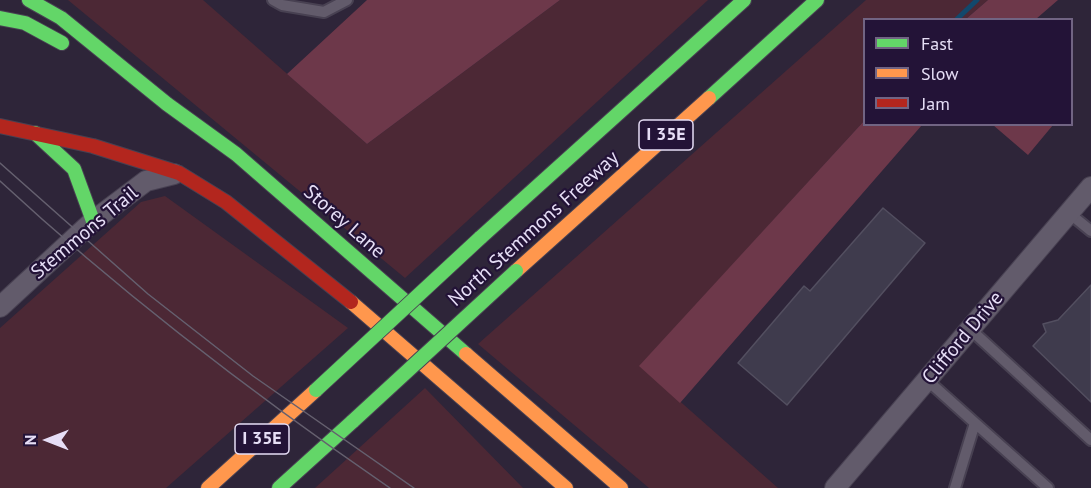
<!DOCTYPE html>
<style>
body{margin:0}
#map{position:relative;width:1091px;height:488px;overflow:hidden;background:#2e2539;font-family:"PT Sans",sans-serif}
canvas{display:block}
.legend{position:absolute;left:863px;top:18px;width:210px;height:108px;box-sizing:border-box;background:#231337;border:2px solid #716483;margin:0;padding:8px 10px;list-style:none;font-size:18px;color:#e6def6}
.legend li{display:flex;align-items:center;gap:12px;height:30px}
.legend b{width:30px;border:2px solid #716483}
.north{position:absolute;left:18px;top:410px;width:60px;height:60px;-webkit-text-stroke:4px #231337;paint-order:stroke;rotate:270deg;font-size:16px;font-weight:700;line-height:24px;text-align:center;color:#e6def6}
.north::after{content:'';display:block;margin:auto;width:21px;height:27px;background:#e6def6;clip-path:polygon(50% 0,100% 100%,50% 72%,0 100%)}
</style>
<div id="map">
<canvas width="1091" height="488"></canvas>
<ul class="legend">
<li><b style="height:8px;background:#63d668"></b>Fast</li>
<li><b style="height:8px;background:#ff974d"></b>Slow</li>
<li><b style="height:8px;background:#b3261e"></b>Jam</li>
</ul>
<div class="north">N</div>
</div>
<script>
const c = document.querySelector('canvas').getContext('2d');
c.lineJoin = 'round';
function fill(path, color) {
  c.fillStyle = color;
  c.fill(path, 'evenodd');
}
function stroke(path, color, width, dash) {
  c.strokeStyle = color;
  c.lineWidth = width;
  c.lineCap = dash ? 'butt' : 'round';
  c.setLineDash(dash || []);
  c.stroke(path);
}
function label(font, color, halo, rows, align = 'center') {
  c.font = font + ' "PT Sans",sans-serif';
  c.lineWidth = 4.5;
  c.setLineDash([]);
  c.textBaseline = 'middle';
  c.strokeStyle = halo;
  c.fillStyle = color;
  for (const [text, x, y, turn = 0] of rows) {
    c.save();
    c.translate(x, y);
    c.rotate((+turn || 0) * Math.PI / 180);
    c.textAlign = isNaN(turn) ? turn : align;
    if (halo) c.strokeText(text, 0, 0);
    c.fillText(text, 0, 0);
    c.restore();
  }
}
fill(new Path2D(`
 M68 0H203L367 144 560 0H708L405 278Z
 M866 0H988L966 19 864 20V121L640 366 778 488H649L478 344Z
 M165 196 348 328 166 488H0V328L141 202Z
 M425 388 523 488H315Z`), '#4c2835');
fill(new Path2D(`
 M367 0H560L367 144 287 74Z
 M988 0H1058L1036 19H966Z
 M864 121V124L922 125 680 403 639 366Z
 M993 125H1053L1028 155Z`), '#6d384a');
stroke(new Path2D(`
 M956 20 977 0`), '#12486c', 5);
const building = new Path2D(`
 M883 208 925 243 787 405 738 363 804 286 810 291Z
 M1091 285V402L1033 346 1046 332 1043 324 1058 320Z`);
fill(building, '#3f3b4d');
stroke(building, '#534f60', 1.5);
const lane = new Path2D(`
 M273 0 282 5 324 12 347 0
 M1069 213 1091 231
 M970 329 1091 440
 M927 380 975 423 955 488
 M975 423 1048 488`);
const street = new Path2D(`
 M0 307 93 221 146 181 174 174
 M835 488 1091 187`);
const fast = new Path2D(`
 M29 0 61 18 167 104 236 154 466 354
 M0 18 25 23 62 43
 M709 98 817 0
 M35 133 74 169 93 221
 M480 238 744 0
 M279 488 353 421`);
const slow = new Path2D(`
 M516 271 709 98
 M351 302 566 488
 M466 354 621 488
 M208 488 316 390`);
const jam = new Path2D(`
 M0 126 93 146 179 173 226 202 351 302`);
stroke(lane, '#484152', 14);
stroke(street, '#484152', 22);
stroke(fast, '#484152', 16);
stroke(slow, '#484152', 16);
stroke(jam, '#484152', 16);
stroke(lane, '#625b6b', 10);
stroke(street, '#625b6b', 20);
stroke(fast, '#63d668', 14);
stroke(slow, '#ff974d', 14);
stroke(jam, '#b3261e', 14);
stroke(new Path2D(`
 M0 163 148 294 253 376 414 488
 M0 181C122 294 253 394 390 488`), '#65606f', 1.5);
const fastBridge = new Path2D(`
 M316 390 480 238
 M353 421 516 271`);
stroke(fastBridge, '#484152', 16, []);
stroke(fastBridge, '#63d668', 14);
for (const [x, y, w] of [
 [666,135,54],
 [262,439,54]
]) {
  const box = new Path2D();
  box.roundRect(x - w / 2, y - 15, w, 30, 4.5);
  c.fillStyle = '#231337';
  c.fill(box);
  stroke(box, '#e6def6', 1.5);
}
label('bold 18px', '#e6def6', null, [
 ["I 35E",666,135],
 ["I 35E",262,439]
]);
label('20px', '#e6def6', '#231337', [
 ["Storey Lane",344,222,41],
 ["North Stemmons Freeway",534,229,-42],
 ["Stemmons Trail",85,233,-40],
 ["Clifford Drive",963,338,-50]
]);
</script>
